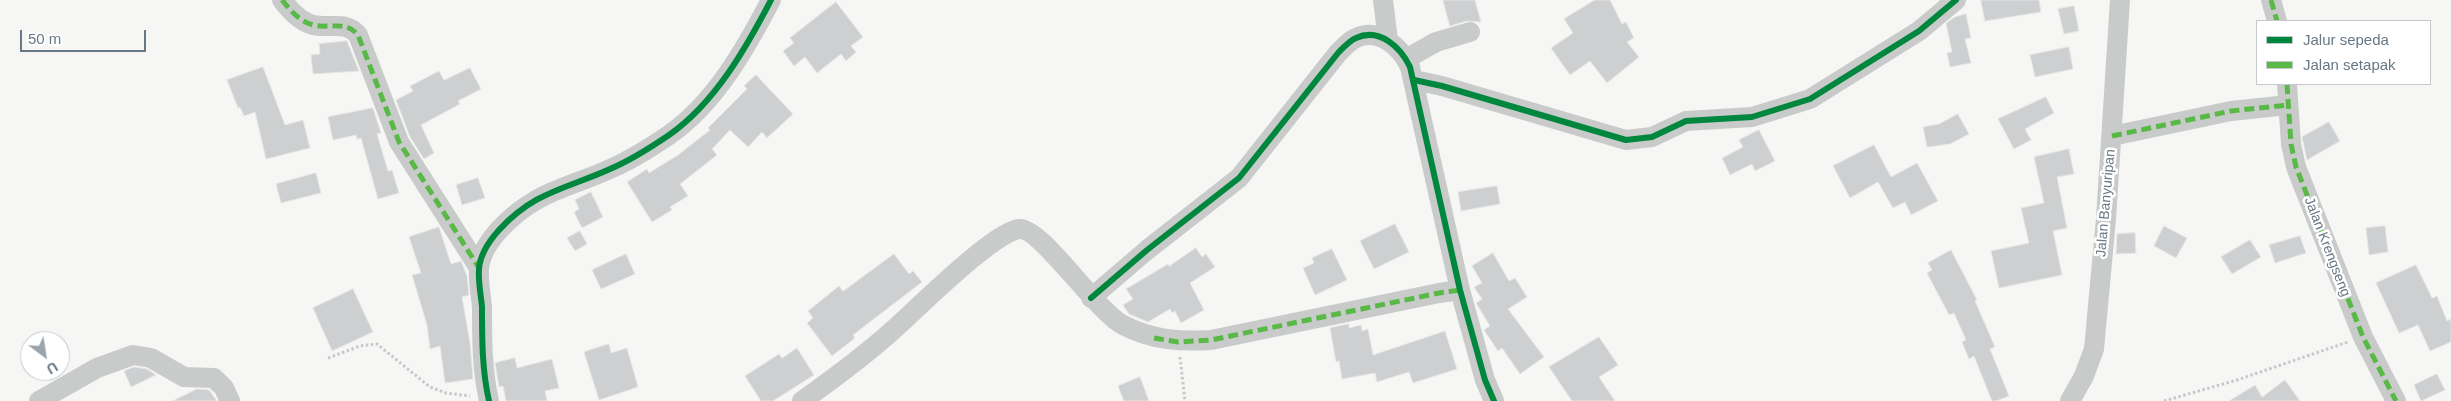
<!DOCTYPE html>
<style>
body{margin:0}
#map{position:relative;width:2451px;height:401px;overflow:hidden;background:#f6f6f5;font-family:Helvetica,sans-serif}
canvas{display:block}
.legend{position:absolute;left:2256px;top:20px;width:175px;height:65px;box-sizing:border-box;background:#fff;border:1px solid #c3c9ce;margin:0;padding:6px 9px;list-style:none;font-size:15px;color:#687884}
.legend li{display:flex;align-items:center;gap:10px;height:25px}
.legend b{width:25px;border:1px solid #c3c9ce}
.north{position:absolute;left:20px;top:331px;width:50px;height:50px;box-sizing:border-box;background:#fff;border:1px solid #c3c9ce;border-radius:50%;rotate:149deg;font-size:14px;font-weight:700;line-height:20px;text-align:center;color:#687884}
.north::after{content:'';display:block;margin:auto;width:18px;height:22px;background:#9aa4ac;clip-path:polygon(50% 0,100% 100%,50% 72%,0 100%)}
.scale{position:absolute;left:20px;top:30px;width:126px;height:22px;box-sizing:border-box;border:2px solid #687884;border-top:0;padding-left:6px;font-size:15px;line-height:18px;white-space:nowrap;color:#687884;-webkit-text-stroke:4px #fff;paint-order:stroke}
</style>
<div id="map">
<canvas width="2451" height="401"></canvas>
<ul class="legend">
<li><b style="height:6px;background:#00873e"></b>Jalur sepeda</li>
<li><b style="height:6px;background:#58b947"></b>Jalan setapak</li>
</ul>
<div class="north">U</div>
<div class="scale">50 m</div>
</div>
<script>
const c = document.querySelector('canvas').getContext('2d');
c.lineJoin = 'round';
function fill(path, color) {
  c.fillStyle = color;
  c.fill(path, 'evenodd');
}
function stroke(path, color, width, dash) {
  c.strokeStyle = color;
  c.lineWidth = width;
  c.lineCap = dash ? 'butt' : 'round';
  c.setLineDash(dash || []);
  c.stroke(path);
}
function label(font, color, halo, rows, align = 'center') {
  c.font = font + ' Helvetica,sans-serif';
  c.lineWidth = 5;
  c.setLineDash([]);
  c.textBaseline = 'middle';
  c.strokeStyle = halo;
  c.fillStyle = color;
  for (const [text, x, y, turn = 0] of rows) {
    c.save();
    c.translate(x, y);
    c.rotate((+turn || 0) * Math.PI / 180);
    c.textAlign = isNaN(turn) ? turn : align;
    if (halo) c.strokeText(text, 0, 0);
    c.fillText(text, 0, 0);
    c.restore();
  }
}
const building = new Path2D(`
 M1443 0H1475L1481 22 1467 21 1450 26Z
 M1595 0H1610L1622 24 1626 22 1634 38 1627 42 1639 57 1607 83 1590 61 1570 75 1551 48 1573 33 1564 19Z
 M1981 0H2039L2041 12 1985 21Z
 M836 2 863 37 851 46 856 52 846 61 841 54 817 73 805 57 794 66 783 51 794 43 790 38Z
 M2074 6 2079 31 2064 34 2058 9Z
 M1966 14 1971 38 1965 39 1971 63 1950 67 1947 53 1952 52 1946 23 1955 17Z
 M347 41 359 71 313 74 311 55 320 54 319 44Z
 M2069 47 2073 69 2035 77 2030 55Z
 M263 67 285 125 303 120 310 148 266 159 255 112 244 116 240 107 238 108 227 80Z
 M470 68 481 89 458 101 460 104 421 125 434 153 424 159 410 137 396 100 413 91 410 86 439 71 444 80Z
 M756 75 793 114 767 138 762 132 748 147 730 130 712 149 717 155 680 184 688 196 670 207 672 210 652 222 627 182 647 169 649 173 678 155 710 130 708 128 747 89 744 86Z
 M2046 97 2054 113 2025 129 2031 140 2014 149 1998 119Z
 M373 108 381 133 377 134 388 171 392 170 399 193 378 199 361 138 357 139 356 135 333 140 328 117Z
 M1958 114 1969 134 1950 144 1927 147 1923 127 1939 124Z
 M2329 122 2340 141 2307 160 2302 137Z
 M1759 130 1775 161 1755 171 1752 164 1730 175 1722 158 1743 147 1739 140Z
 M1874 145 1891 177 1917 163 1938 201 1911 215 1905 202 1893 208 1878 182 1850 198 1833 166Z
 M2069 149 2074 174 2057 177 2067 228 2053 231 2062 275 1999 288 1991 251 2029 243 2021 208 2044 203 2034 157Z
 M316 173 321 193 281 203 276 184Z
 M478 178 485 198 462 205 456 185Z
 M1497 186 1500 204 1461 211 1458 192Z
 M591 192 603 217 582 228 574 212 579 209 575 200Z
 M1395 224 1409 252 1374 269 1360 241Z
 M2164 226 2187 238 2176 258 2154 246Z
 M2385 226 2388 252 2369 255 2366 228Z
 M439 227 451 264 461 261 467 276 469 295 462 297 470 343 473 379 445 383 440 346 430 349 427 325 412 275 421 273 409 237Z
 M580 231 587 244 575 251 567 238Z
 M2135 233 2136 253 2116 254 2117 234Z
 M2300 236 2306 253 2275 263 2269 245Z
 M2250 240 2261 257 2232 274 2221 257Z
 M1196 248 1202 257 1206 254 1215 267 1190 283 1204 310 1181 323 1175 311 1172 313 1170 309 1148 322 1129 314 1123 305 1133 299 1126 289 1168 264 1169 266Z
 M1332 249 1347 280 1315 295 1303 268 1314 263 1312 258Z
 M1951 250 1977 300 1975 301 1995 347 1990 349 2009 396 1996 401H1992L1974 356 1969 359 1962 342 1966 340 1954 313 1949 315 1927 273 1932 270 1928 263Z
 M1493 253 1509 281 1515 278 1527 297 1508 309 1544 357 1520 374 1502 348 1498 351 1484 330 1490 326 1476 303 1482 299 1474 287 1482 283 1472 266Z
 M626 254 635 274 601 289 592 270Z
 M894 254 909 274 913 271 922 282 853 335 855 338 832 356 807 323 813 318 808 311 839 286 843 291Z
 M2416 265 2432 298 2437 296 2447 321 2451 319V342L2430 351 2418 325 2399 333 2376 283Z
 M353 289 373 332 332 351 313 308Z
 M1349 324V328L1361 325 1362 331 1368 329 1373 355 1445 331 1457 369 1413 383 1409 372 1377 382 1375 373 1342 379 1339 361 1336 362 1330 328Z
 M1599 337 1618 365 1599 377 1615 401H1572L1549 367Z
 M609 344 611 353 627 348 638 387 599 400 584 352Z
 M797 348 814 375 773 401H761L745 376 779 354 782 358Z
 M515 358 517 368 552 359 559 388 545 391 547 401H506L503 386 499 387 495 363Z
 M134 367 147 369 156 375 131 387 124 371Z
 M2437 374 2445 390 2421 401 2414 385Z
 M1140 377 1149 401H1124L1118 386Z
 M2285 380 2300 401H2229L2255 385 2262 397Z
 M197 389 209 390 217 401H173Z`);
fill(building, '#cdcfd0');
stroke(building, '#e6e6e5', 1);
stroke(new Path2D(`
 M1180 357 1185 401
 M328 358 360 346 377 344 430 387 446 393 470 396
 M2164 401 2237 380 2348 342`), '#c6c8c9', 3, [2.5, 2.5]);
stroke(new Path2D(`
 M282 0C290 10 299 21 313 25 329 29 346 20 358 35L399 142 479 268
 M1383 0 1388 40
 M2271 0 2277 21
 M1406 59 1436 42 1470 32
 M1414 80 1442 86 1626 140 1652 137 1686 121 1752 117 1810 99 1919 31 1956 0
 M2287 84 2291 144 2296 167 2363 337 2396 401
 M2112 136 2231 111 2288 105
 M1091 298 1147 250 1239 178 1338 53C1343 48 1349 41 1356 38 1380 27 1401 48 1410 67L1460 290 1485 380 1494 401
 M39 401 97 368 133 355 151 358 184 377 214 378 224 388 230 401
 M489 401C482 370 482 339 482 307 481 295 478 282 479 269 480 255 490 240 499 230 535 191 566 189 610 169 631 160 650 148 669 135 715 103 746 48 771 0
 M802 401C833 379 864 356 892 331 916 310 992 233 1019 229 1040 226 1097 312 1123 325 1152 340 1180 342 1211 340L1439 293 1460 290
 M2070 401 2084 376 2094 349 2106 219 2120 0`), '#c9caca', 20);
stroke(new Path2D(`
 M282 0C290 10 299 21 313 25 329 29 346 20 358 35L399 142 479 268
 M2271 0 2277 21
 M2287 84 2291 144 2296 167 2363 337 2396 401
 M2112 136 2231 111 2288 105
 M1154 338 1178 342 1211 340 1439 293 1460 290 1459 286`), '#58b947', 5, [10, 5]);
stroke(new Path2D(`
 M1414 80 1442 86 1626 140 1652 137 1686 121 1752 117 1810 99 1919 31 1956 0
 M1091 298 1147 250 1239 178 1338 53C1343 48 1349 41 1356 38 1380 27 1401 48 1410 67L1460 290 1485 380 1494 401
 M489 401C482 370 482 339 482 307 481 295 478 282 479 269 480 255 490 240 499 230 535 191 566 189 610 169 631 160 650 148 669 135 715 103 746 48 771 0`), '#00873e', 6);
label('14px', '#687884', '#fff', [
 ["Jalan Banyuripan",2106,203,-85],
 ["Jalan Krengseng",2327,247,69]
]);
</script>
